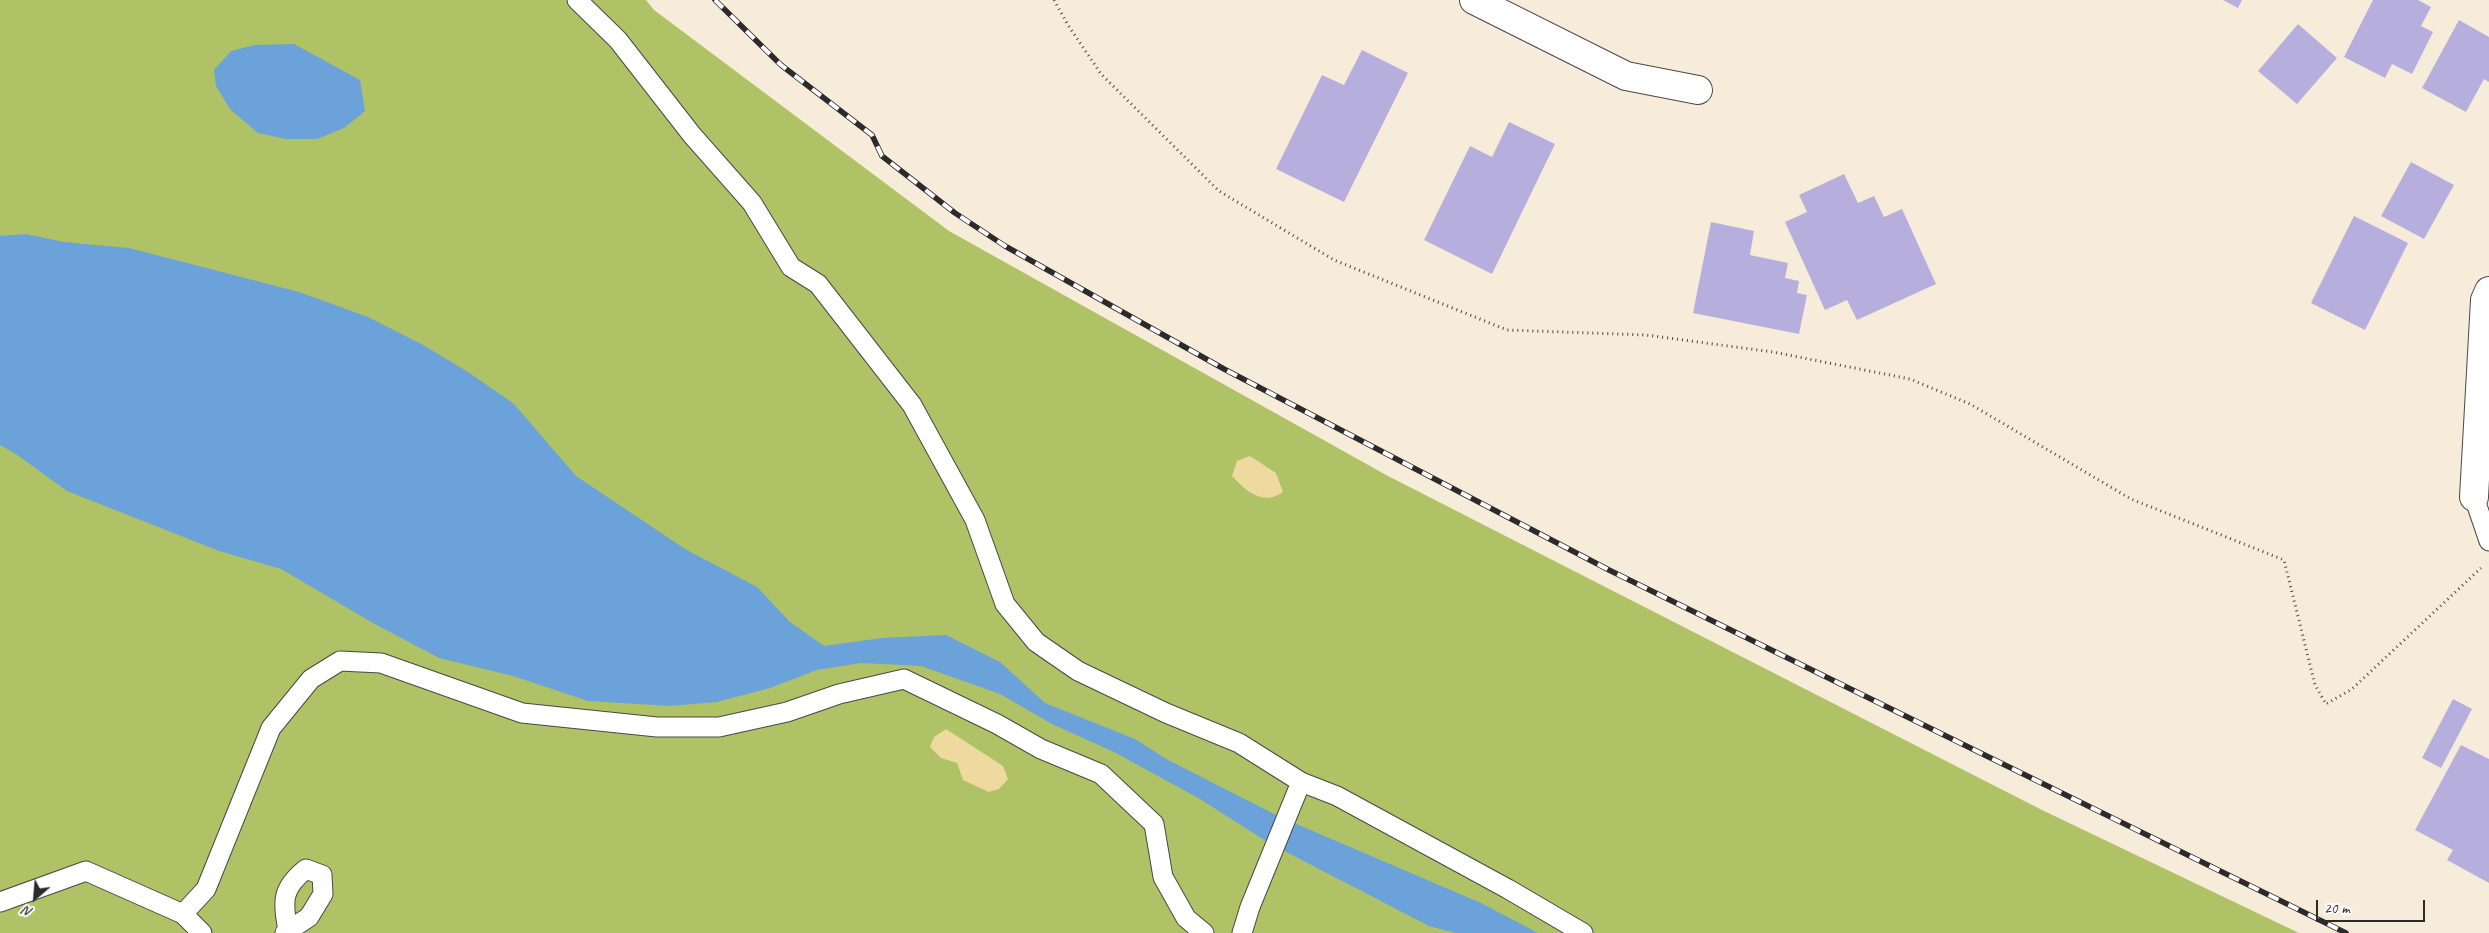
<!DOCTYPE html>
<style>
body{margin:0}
#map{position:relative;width:2489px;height:933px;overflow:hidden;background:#f7ecd9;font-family:Caveat,sans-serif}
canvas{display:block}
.north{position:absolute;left:10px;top:873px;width:50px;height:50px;-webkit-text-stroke:4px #fff;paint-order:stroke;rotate:207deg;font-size:14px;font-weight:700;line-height:20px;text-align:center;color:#2b2b2b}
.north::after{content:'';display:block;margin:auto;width:18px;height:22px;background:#2b2b2b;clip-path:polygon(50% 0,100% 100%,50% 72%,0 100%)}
.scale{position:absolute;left:2316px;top:900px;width:109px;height:22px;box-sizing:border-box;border:2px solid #2b2b2b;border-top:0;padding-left:6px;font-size:15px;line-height:18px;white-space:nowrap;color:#2b2b2b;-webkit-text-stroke:4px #fff;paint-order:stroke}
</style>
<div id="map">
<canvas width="2489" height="933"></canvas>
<div class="north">N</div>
<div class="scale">20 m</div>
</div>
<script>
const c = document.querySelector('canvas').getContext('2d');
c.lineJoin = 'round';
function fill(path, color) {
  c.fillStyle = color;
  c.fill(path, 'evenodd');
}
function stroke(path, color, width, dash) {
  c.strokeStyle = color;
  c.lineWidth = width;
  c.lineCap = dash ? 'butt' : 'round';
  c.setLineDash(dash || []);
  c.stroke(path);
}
fill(new Path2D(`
 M0 0H646L654 10 949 231 1388 476 2042 810 2299 933H0Z`), '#afc265');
fill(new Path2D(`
 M1250 456 1276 473 1283 492C1263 506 1247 492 1232 476L1237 461Z
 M946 729 1003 766 1008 779 999 789 989 792 963 780 957 763 941 758 930 747 934 737Z`), '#eeda9e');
fill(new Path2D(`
 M294 44 360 80 365 111 344 128 317 139H286L258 133 230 109 216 86 214 70 231 51 255 45Z
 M26 234 64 242 129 248 299 292 368 317 423 345 468 372 514 404 576 476 685 549 757 587 790 622 824 646 882 638 946 635 1000 662 1045 703 1135 739 1168 760 1280 817 1481 903 1538 933H1456L1429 926 1269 843 1200 799 1114 752 1052 724 1000 694 921 666 861 663 817 670 770 688 717 702 670 706 588 701 513 676 439 658 373 623 281 569 219 551 67 491 16 454 0 445V236Z`), '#6ba2d9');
fill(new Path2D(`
 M2223 0H2242L2238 8Z
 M2373 0H2418L2431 7 2421 26 2433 32 2412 74 2392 64 2385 78 2344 57Z
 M2459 20 2489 37V82L2484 79 2466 112 2422 88Z
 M2298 24 2337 58 2297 104 2258 71Z
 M1362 50 1408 73 1344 202 1276 169 1322 75 1344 85Z
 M1509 122 1555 144 1492 274 1424 240 1470 146 1492 157Z
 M2411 162 2454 185 2424 239 2381 216Z
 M1844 174 1858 203 1874 196 1884 217 1902 209 1936 284 1857 320 1847 300 1825 310 1785 222 1807 212 1799 195Z
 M2354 216 2408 243 2365 330 2311 303Z
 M1711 222 1754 231 1750 255 1788 263 1785 278 1799 281 1797 293 1807 295 1799 334 1693 313Z
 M2453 699 2472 709 2441 768 2422 758Z
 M2461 745 2489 759V883L2447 860 2453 850 2415 830Z`), '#b6afdd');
const lane = new Path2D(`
 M577 0 618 40 692 135 752 203 791 267 818 284 912 405 975 520 1005 604 1036 642 1078 671 1166 713 1239 743 1301 782 1337 796 1508 889 1583 933
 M2474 497 2489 541
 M0 902 86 871 183 914 202 933
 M183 914 206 889 271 728 311 679 340 661 381 663 522 713 657 727H719L787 712 839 694 904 679 997 724 1041 749 1101 774 1154 824 1163 877 1186 918 1204 933
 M285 933 309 917 323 894 322 875 306 869C282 888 282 901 288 930
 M1242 933 1250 907 1301 782`);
const street = new Path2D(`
 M1474 0 1626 76 1698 90
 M2474 497 2485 300 2489 291`);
stroke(lane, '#4a4845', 21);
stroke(street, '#4a4845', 30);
stroke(new Path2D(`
 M1054 0 1068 25 1101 74 1219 191 1334 260 1507 330 1646 335 1773 352 1910 379 1970 404 2131 499 2284 560 2315 685 2326 704 2352 689 2481 568`), '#4a4845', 3, [1, 4]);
stroke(lane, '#fff', 19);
stroke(street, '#fff', 28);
const rail = new Path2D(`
 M715 0 781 65 872 135 882 156 955 213 1005 246 1224 369 1609 570 2346 933`);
stroke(rail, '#2b2b2b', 5.5);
stroke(rail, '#fff', 4, [11]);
</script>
